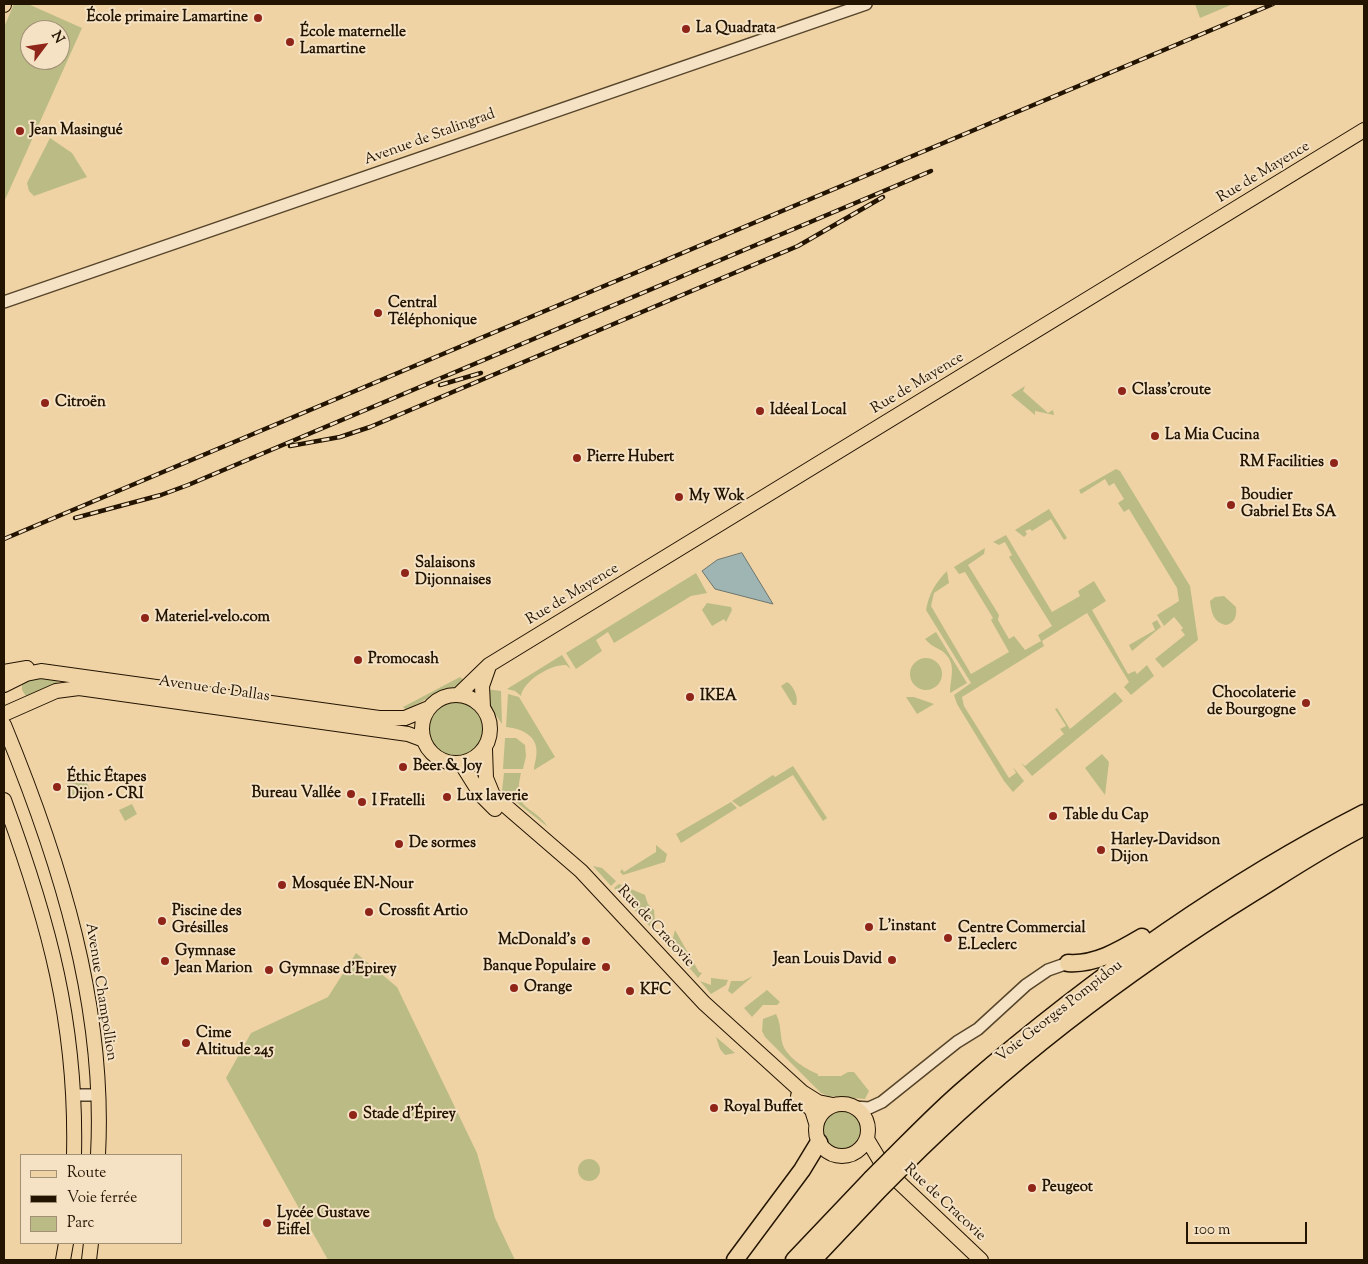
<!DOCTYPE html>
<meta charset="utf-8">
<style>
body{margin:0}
#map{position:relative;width:1368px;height:1264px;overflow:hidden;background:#efd3a5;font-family:"Sorts Mill Goudy",serif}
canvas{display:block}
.frame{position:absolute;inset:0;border:5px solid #231401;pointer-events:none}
.legend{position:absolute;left:20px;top:1154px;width:162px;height:90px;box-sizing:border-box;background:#f5e2c4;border:1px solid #a19076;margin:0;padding:6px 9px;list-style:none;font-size:15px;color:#231401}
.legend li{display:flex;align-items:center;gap:10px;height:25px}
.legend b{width:25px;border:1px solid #a19076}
.north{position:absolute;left:20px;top:20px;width:50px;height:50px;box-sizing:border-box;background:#f5e2c4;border:1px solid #a19076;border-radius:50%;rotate:59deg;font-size:14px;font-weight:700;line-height:20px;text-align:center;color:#231401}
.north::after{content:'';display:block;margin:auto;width:18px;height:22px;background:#8f2418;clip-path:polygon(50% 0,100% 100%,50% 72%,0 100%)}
.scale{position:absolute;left:1186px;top:1222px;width:121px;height:22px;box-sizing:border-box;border:2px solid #231401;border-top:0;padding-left:6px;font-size:15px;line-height:18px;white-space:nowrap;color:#231401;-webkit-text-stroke:4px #f5e2c4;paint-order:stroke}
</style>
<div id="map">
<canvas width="1368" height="1264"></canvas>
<div class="frame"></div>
<ul class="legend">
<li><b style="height:6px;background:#efd3a5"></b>Route</li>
<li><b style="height:6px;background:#231401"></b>Voie ferrée</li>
<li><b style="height:14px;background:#bbbc85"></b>Parc</li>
</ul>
<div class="north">N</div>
<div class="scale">100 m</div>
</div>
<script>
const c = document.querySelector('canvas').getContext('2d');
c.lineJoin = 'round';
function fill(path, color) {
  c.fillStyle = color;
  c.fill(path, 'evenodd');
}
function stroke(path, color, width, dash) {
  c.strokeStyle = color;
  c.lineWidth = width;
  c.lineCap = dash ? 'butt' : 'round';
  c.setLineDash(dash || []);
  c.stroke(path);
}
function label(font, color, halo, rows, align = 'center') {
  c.font = font + ' "Sorts Mill Goudy",serif';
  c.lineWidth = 4;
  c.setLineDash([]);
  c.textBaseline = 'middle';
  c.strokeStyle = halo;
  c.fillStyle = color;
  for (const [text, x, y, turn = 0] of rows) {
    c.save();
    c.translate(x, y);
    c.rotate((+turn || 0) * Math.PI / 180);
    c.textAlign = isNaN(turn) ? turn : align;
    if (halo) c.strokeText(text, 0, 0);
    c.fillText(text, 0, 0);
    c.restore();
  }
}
fill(new Path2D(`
 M14 4H28L82 28 4 202V27ZM30 30H60V60H30Z
 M1195 4H1233L1200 18Z
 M50 138 72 153 87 177 34 196 29 191 27 183Z
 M1025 386 1023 391 1048 413 1053 410 1054 415 1035 411V415L1011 395Z
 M1116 469 1120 471 1190 586 1198 640 1163 668 1155 659 1185 635 1181 630 1183 628 1174 617 1164 626 1157 615 1179 601 1177 588 1129 509 1124 512 1118 503 1124 499 1114 483 1109 486 1105 479 1081 494 1079 490Z
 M1049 509 1067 538 1064 540 1051 519 1032 531 1030 529 1025 531 1027 534 1024 537 1015 530Z
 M1006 535 1052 612 1080 596 1078 591 1094 581 1106 601 1092 610 1128 674 1135 671 1137 674 1147 665 1154 676 1131 695 1124 687 1129 682 1087 613 1042 641 1044 646 962 697 964 706 1009 778 1016 773 1013 767 1024 781 1013 792 1004 781 957 704 954 695 971 683 926 610C929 594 935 583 947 571L949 583 934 593 931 606 971 674 1009 652 991 620 993 618 965 572 959 574 954 567 985 548 984 554 968 565 999 615 998 620 1009 639 1014 636 1025 650 1041 641 1038 635 1052 626 1009 557 1012 555 1005 542 999 545 993 542Z
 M696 573 707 593 691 596 614 643 608 632 596 640 602 651 576 669 566 653Z
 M1224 596 1236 607C1237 616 1235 623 1226 625 1214 623 1211 612 1210 601L1215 597Z
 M707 603 731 607 732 610 726 622 724 619 712 626 702 610Z
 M1157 620 1161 627 1132 651 1129 645 1155 630 1152 623Z
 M936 632 967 683 950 693C950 678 958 663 942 651 935 647 930 645 925 639Z
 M562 655 571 669 566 665C551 664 523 681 521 696L515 691 507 689Z
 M910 674a16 16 0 1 1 32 0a16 16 0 1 1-32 0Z
 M460 677 465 681 458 686 437 693 406 710 403 707Z
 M39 678 57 680 58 685 26 696 22 690V683Z
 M787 682C794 686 799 698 796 705H793L781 686Z
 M486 689 501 691 502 724 488 704Z
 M1115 692 1123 701 1032 776 1021 763 1025 766 1064 734 1060 729 1066 726 1055 709 1057 708 1070 729Z
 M508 694 519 697 555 757 534 770C534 766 535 763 536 758 540 737 524 729 506 727Z
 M906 697H914L934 704 917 714Z
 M428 729a28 28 0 1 1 56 0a28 28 0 1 1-56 0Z
 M505 738H516L525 745 526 756 523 769H503Z
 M1102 754 1109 762 1105 795 1085 768Z
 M793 766 827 818 823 821 793 775 740 807 732 801 773 775 775 777Z
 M504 773H521C512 812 532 803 548 827L502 791Z
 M84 776 91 792 74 800 67 783Z
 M731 802 737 808 681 843 676 834Z
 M132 804 137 814 125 821 119 810Z
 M656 845 667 854 665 862 623 875 620 872 622 869 624 872 656 852Z
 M593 866 602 868 616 881 611 886Z
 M619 884 645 895 648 904 654 910 656 933 614 888Z
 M675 930 699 972 702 973 698 978 671 946Z
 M356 953 397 987 477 1153 495 1218 515 1260H328L226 1078 251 1033 328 997Z
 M753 976 732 994 728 991 731 981H743Z
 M711 978 728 980 726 985 711 994 700 981 711 985Z
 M767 990 780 1002 777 1005H763L752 1017 744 1008Z
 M776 1014C781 1024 780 1032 782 1042 785 1056 805 1069 818 1074V1076H841L848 1072H854L869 1091 865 1099 828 1096 821 1093 765 1037 762 1031 763 1019Z
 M716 1037 735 1053 725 1055 720 1049Z
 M823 1130a20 20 0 1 1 40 0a20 20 0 1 1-40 0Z
 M578 1170a11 11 0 1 1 22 0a11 11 0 1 1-22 0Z`), '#bbbc85');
const water = new Path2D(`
 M742 553 773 604 715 589 702 571 717 560Z`);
fill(water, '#9fb5b3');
stroke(water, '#6d756c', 1);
const minor = new Path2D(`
 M4 302 866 4
 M74 1095H98
 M854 1107 869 1108 882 1102 957 1042 978 1029 1026 985 1048 970 1068 963`);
const major = new Path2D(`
 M4 5V4
 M4 672 27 668
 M4 685 26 674 41 671 379 718H405L429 708
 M458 695 489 665 1364 130
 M422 729a34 34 0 1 1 68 0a34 34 0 1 1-68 0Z
 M483 707 482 686 489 666
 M4 714 56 691 79 688 408 734 424 740
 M4 725C60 861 106 1006 98 1155
 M485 749 486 778 493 795 581 871 704 1003 802 1092 818 1102 833 1105
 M461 763 481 795 495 809
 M4 800C49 922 77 1024 74 1155
 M798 1096 812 1110 816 1123
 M816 1130a26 26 0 1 1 52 0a26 26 0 1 1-52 0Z
 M867 1139 885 1169 981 1260
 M63 1260 66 1243
 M89 1260 91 1243`);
const highway = new Path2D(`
 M1068 963C1095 965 1120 950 1142 937
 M892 1158C916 1134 940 1109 966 1087 1088 982 1221 886 1364 813
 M902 1167C1007 1062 1127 971 1253 893 1290 870 1326 846 1364 827
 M735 1260 802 1170 819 1142
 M794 1260 871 1179
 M813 1260 881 1188`);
stroke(minor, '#56442a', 14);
stroke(major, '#231401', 16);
stroke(highway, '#231401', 19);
stroke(minor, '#f5e2c4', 11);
stroke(major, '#efd3a5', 14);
stroke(highway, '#efd3a5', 16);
const rail = new Path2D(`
 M440 385 481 373
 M290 446 340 437 370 427 798 246 883 197
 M75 518 161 495 188 485 931 171
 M4 539 1273 4`);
stroke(rail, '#231401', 4.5);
stroke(rail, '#f5e2c4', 2.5, [8]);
const highwayBridge = new Path2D(`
 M871 1179 892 1158
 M881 1188 902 1167`);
stroke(highwayBridge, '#231401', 19, []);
stroke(highwayBridge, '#efd3a5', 16);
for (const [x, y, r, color] of [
 [258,18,5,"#8f2418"],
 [686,29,5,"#8f2418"],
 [290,42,5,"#8f2418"],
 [20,131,5,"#8f2418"],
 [378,313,5,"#8f2418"],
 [1122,391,5,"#8f2418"],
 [45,403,5,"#8f2418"],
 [760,411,5,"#8f2418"],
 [1155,436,5,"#8f2418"],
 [577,458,5,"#8f2418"],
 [1334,463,5,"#8f2418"],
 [679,497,5,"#8f2418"],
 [1231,505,5,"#8f2418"],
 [405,573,5,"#8f2418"],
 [145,618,5,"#8f2418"],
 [358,660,5,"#8f2418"],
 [690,697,5,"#8f2418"],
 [1306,703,5,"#8f2418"],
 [403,767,5,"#8f2418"],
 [57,787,5,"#8f2418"],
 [351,794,5,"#8f2418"],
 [447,797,5,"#8f2418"],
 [362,802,5,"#8f2418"],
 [1053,816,5,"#8f2418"],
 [399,844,5,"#8f2418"],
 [1101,850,5,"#8f2418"],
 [282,885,5,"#8f2418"],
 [369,912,5,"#8f2418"],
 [162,921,5,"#8f2418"],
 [869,927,5,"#8f2418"],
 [948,938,5,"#8f2418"],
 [586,941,5,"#8f2418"],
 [892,960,5,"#8f2418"],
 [165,961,5,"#8f2418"],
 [606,967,5,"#8f2418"],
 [269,970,5,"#8f2418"],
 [514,988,5,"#8f2418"],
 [630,991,5,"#8f2418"],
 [186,1043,5,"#8f2418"],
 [714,1108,5,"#8f2418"],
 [353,1115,5,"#8f2418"],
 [1032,1188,5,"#8f2418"],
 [267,1223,5,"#8f2418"]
]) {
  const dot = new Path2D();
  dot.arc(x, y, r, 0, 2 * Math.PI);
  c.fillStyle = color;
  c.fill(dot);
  stroke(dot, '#f5e2c4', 2);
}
label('bold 15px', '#231401', '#f5e2c4', [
 ["École primaire Lamartine",248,18,"right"],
 ["La Quadrata",696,29],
 ["École maternelle",300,33],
 ["Lamartine",300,50],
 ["Jean Masingué",30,131],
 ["Central",388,304],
 ["Téléphonique",388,321],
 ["Class'croute",1132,391],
 ["Citroën",55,403],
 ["Idéeal Local",770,411],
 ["La Mia Cucina",1165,436],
 ["Pierre Hubert",587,458],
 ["RM Facilities",1324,463,"right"],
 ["Boudier",1241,496],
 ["Gabriel Ets SA",1241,513],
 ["My Wok",689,497],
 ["Salaisons",415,564],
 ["Dijonnaises",415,581],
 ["Materiel-velo.com",155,618],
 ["Promocash",368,660],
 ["Chocolaterie",1296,694,"right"],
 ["de Bourgogne",1296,711,"right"],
 ["IKEA",700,697],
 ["Beer & Joy",413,767],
 ["Éthic Étapes",67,778],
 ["Dijon - CRI",67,795],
 ["Bureau Vallée",341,794,"right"],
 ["Lux laverie",457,797],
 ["I Fratelli",372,802],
 ["Table du Cap",1063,816],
 ["Harley-Davidson",1111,841],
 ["Dijon",1111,858],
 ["De sormes",409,844],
 ["Mosquée EN-Nour",292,885],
 ["Piscine des",172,912],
 ["Grésilles",172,929],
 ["Crossfit Artio",379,912],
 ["L'instant",879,927],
 ["Centre Commercial",958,929],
 ["E.Leclerc",958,946],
 ["McDonald's",576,941,"right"],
 ["Gymnase",175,952],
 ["Jean Marion",175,969],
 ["Jean Louis David",882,960,"right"],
 ["Banque Populaire",596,967,"right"],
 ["Gymnase d'Epirey",279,970],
 ["Orange",524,988],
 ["KFC",640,991],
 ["Cime",196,1034],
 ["Altitude 245",196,1051],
 ["Royal Buffet",724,1108],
 ["Stade d'Épirey",363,1115],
 ["Peugeot",1042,1188],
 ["Lycée Gustave",277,1214],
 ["Eiffel",277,1231]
], 'left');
label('15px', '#231401', '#f5e2c4', [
 ["Avenue de Stalingrad",430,138,-20],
 ["Rue de Mayence",1264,173,-31],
 ["Rue de Mayence",918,384,-31],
 ["Rue de Mayence",573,595,-31],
 ["Avenue de Dallas",214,690,8],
 ["Rue de Cracovie",655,927,47],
 ["Avenue Champollion",100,992,81],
 ["Voie Georges Pompidou",1060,1012,-38],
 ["Rue de Cracovie",944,1203,43]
]);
</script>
